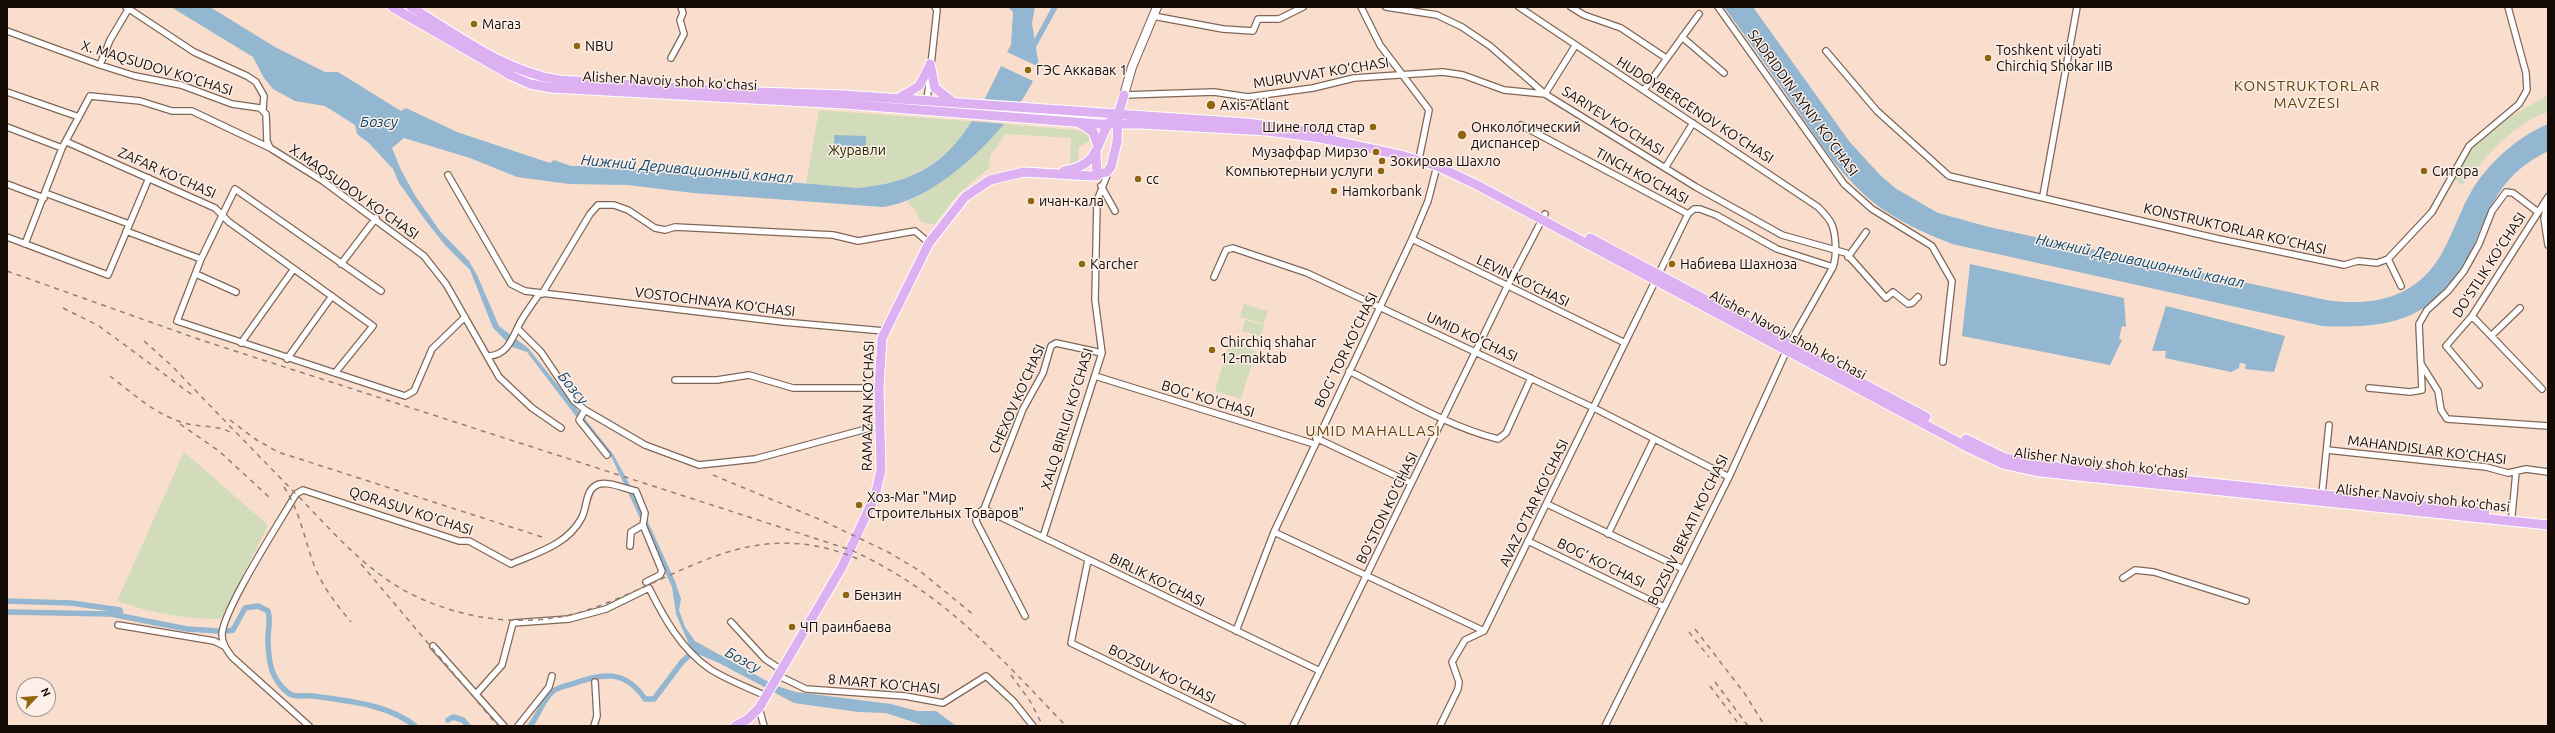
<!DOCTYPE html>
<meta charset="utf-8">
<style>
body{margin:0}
#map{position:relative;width:2555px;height:733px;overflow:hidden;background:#fadecd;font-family:Ubuntu,sans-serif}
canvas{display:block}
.frame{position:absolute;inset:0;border:8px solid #140b06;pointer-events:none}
.north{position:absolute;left:16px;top:677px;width:40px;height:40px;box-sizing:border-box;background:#fbefe8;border:1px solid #9f948e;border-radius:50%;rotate:64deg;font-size:11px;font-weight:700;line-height:16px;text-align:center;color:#140b06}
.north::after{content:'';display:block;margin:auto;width:14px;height:18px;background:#91650e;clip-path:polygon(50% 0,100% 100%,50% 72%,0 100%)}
</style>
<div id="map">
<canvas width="2555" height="733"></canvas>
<div class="frame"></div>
<div class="north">N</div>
</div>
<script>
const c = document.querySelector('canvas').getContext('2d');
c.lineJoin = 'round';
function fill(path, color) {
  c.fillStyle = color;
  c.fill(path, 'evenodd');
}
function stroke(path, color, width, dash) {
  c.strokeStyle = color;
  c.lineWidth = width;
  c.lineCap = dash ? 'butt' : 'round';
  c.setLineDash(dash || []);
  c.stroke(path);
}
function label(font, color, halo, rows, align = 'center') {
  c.font = font + ' Ubuntu,sans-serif';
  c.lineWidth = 3;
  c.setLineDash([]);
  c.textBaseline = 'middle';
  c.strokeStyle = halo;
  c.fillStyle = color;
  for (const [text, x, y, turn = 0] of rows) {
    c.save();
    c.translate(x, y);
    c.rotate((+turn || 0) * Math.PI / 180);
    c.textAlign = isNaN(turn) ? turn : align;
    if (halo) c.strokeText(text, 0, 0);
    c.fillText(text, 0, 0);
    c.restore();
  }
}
fill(new Path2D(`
 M2548 95V112C2511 124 2487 157 2462 185L2451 177 2474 147 2506 119Z
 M819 110 967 121H973C947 162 906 186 858 188 841 189 823 186 806 184Z
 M1003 124 1085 131 1089 135V141L1079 147 1078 160 1070 167 1071 138 1006 134 991 154 988 169 960 192 934 225 921 222 914 208 907 202 956 171Z
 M1244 304 1268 311 1264 324 1240 317Z
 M1245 320 1264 325 1261 336 1242 331Z
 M1229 343 1256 351 1241 399 1215 391Z
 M184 452 268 525 221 619C184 619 151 613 117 601Z`), '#d2dcbb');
fill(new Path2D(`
 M171 7H210L275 47 325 72H338L401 111 406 108 457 132 550 163 554 160 571 166H604L857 188C943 181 967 137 1001 66L1033 81C1009 129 938 201 882 207L693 193 628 185 569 184 517 177 470 158 404 138 392 148 401 170 416 197 440 231 469 261 477 275 499 326 528 348 613 454 638 500 675 581 681 599 679 610 685 627 695 641 774 685 796 692 891 704 917 711H936L956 726H925L886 713 858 712 794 703 721 664 698 654 690 647 676 614 672 587 611 456 575 415 527 352 512 347 493 328 470 270 445 245 426 221 399 183 393 169 369 143 357 134 355 125 325 106 295 101 273 89 264 78 253 57Z
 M1008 7H1035L1032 23 1039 67 1007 52 1011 45 1013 12Z
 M1724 7H1753L1849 141 1879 174 1895 188 1938 213 1989 227 2326 300C2373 307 2417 298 2442 253 2453 233 2460 211 2471 192 2488 163 2517 137 2548 124V151C2505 173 2495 196 2477 238 2443 314 2402 330 2322 326L1952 244C1924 233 1898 221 1874 203 1844 179 1821 145 1800 114 1775 78 1750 42 1724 7Z
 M834 135 866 136V147L834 145Z
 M1970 264 2124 298 2126 327 2122 326 2119 339 2122 340 2110 365 1962 336Z
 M2166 306 2285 336 2274 372 2245 369 2246 364 2240 363 2239 368 2231 372 2165 358 2166 351H2152Z`), '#93b6d1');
fill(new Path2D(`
 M983 99 1023 102 1006 124 971 121Z`), '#fadecd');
stroke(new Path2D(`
 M1033 47 1055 7
 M7 601 71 603 120 610 121 616
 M7 612 111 614 187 629 218 631
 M228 631 233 630 245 608 258 606 268 611C271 621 268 628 268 638 268 650 269 666 275 677 278 683 285 692 292 695 298 697 307 695 313 696 347 701 388 704 415 726
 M448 720 453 717 463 720 468 726
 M530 726C538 716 543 700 552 692 556 688 566 686 572 684 602 673 625 669 645 699H654L682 662 697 648`), '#93b6d1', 5.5);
const street = new Path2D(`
 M126 7 194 52 247 76 256 82 264 96 263 109
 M1361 7 1380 45 1429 110 1420 154
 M1386 7 1437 15 1462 27 1490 46 1545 94 1696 187 1782 235 1846 253 1886 298 1893 292 1908 304 1912 303 1918 297
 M1519 7 1818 207C1823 212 1830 219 1832 225 1836 235 1837 256 1833 267L1790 343 1729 477 1605 726
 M1571 7 1584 15 1621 28 1666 58
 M1718 7 1844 184 1872 209 1932 246 1952 281 1943 362
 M1153 16 1223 29 1253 31 1258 19H1279L1303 7
 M7 31 100 65 135 76 181 85 232 104 260 108 266 114 267 141 270 148
 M1682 37 1724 73
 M1826 51 1877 111 1949 176 2219 239 2344 265 2358 261 2377 263 2388 259 2432 212 2469 146 2519 104 2527 90 2526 73 2508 7
 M671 58 684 34 680 20 683 13 681 7
 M100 65 110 40 129 8
 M1644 90 1699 14
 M7 92 79 117
 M1124 95 1214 92 1248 97 1313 88 1354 78 1443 72 1463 75 1504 90 1545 94 1575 46
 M927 101 937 10 935 7
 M1521 125 1688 214
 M7 127 62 148
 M67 142 215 208 229 222 373 326 335 373
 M1665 168 1693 123
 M448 175 511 284 525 291 783 322 884 331
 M7 184 44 198
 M1101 186 1115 211
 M45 193 129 224
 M2043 196 2077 7
 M2548 200 2544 218 2548 245
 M126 231 201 259
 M7 237 108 275 149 178
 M1412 239 1625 343
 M25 244 62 148 90 96 140 101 172 111H192L270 148 323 181 424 256 446 284 499 377 532 408 561 428
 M1848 257 1866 232
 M2388 259 2401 286
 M341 264 376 218
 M196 274 236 292
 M1214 277 1226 250 1233 248 1307 273 1594 408 1729 477
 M381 291 235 189 201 259 177 321 405 396 414 391 432 349 465 317
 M542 294 590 214 598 205H614L628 210 655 228 665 230 675 227 833 235 858 241 915 231 929 243
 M2472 316 2542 389
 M518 329 541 352 574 401 585 410 645 445 699 465 755 459 881 425
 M2491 336 2520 308
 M241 343 293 270
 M489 356C509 355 513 335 521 321 527 311 533 303 539 294
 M287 359 332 296
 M2421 364 2438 391 2441 410 2447 419 2548 426
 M1349 371C1397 395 1446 426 1498 439L1506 433 1531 378
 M1095 376 1314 444
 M675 380H717L749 375 793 388H879
 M2479 385 2446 346 2472 316 2548 197
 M2369 388 2410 392 2422 390 2419 324 2427 310 2448 291 2464 271 2479 244 2492 211 2506 192 2513 193 2538 212
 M585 410 579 420 607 455
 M1316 438 1411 483
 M2327 450 2486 467 2508 473 2526 469 2548 472
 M2322 494 2329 425
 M1547 504 1683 569
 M984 509 1320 671
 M984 509 1023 409 1043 373 1051 346 1056 343 1102 353
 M984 509 977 514 976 521 1025 616
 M2512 515 2516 472
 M1274 532 1484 631
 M1608 534 1654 439
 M1043 537 1102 353 1095 300 1097 201 1109 170
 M1528 541 1664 607
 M630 546 631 532 643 525
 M1088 560 1071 643 1242 726
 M2123 578 2135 570 2154 572 2246 601
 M731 622 765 659 780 669
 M118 625 214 641 224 646
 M1236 631 1274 532 1412 239 1428 201 1437 166
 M433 646 504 726
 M777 675 806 689 905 696 943 703 986 676 1014 702 1033 726
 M476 694 502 665 513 623 569 619 606 609 649 588C664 618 681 649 710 669 727 680 747 687 766 696
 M759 708 764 726
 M309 726 232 657C227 650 222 644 222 635 222 611 281 520 296 494L303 490 459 541H469L511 564C536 553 567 545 581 519 587 510 585 492 595 486 605 479 625 489 636 491L645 513 643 525 662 571 660 575 646 582
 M518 726 549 687 552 676
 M594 726 597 716 595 682
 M1293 726 1507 287 1545 214
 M1440 726 1458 689 1459 682 1452 662 1465 640 1484 631 1688 214 1694 209H1700L1716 215 1777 249 1833 267`);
const secondary = new Path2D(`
 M1124 95 1132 67 1157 7`);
const primary = new Path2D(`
 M392 7 512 76 530 84 552 88 844 104 1099 124H1142L1267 131 1321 138 1404 156 1437 166 1477 185 1969 448 2003 464 2040 472 2548 525
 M411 7C456 34 505 72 559 80L728 91 844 95 1247 123 1331 134
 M930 64 935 88 953 102
 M897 99 919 86 929 67
 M1081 124 1093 132 1098 146
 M1096 153 1097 176
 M1064 171C1098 165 1095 149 1108 124L1112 120
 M1590 238 1926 417
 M1966 439 2005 458 2031 464 2485 512
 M735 726 748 719 759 708 842 567 875 496 881 470 879 388 882 338 929 243 965 197 990 180 1024 172 1092 176 1107 172 1111 167 1117 142 1118 115 1124 95`);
stroke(street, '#7f6758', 8);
stroke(secondary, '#7f6758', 10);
stroke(primary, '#fff', 11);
stroke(street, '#fff', 5.5);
stroke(secondary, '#fff', 8);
stroke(primary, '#ddb0f2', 9);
stroke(new Path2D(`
 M7 271 201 340 851 550C943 592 997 654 1066 726
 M63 308 99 326 195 397
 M144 341 172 366C214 410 256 453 298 496 332 531 365 570 409 593 466 622 535 630 596 607 689 573 753 515 858 559
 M110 376C132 393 154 413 181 422 198 428 216 424 232 433
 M230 420 255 439 278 452 542 537
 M180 424 219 451 269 497
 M713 475 821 520 888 552 920 571 975 616
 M284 487C300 511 304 538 314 565 322 586 336 604 351 622
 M361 564 498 726
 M1695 629 1745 694 1765 726
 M1689 632 1709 657
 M1011 675 1030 701 1043 726
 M1715 682 1748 726
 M1710 686 1738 723`), '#927f73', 1.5, [5, 5]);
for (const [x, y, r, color] of [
 [474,24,4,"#91650e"],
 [577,46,4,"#91650e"],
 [1988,58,4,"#91650e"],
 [1028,70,4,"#91650e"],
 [1211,105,5,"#91650e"],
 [1373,127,4,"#91650e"],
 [1462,135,5,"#91650e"],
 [1376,152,4,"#91650e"],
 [1382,161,4,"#91650e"],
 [1381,171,4,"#91650e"],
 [2424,171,4,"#91650e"],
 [1138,179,4,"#91650e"],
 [1334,191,4,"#91650e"],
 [1031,201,4,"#91650e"],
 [1082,264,4,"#91650e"],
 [1672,264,4,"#91650e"],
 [1212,350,4,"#91650e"],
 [859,505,4,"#91650e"],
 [846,595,4,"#91650e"],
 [792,627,4,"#91650e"]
]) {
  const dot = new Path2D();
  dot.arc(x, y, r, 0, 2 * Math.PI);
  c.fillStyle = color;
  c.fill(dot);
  stroke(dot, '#fbefe8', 1.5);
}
label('14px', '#140b06', '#fbefe8', [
 ["Магаз",482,24],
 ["NBU",585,46],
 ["Toshkent viloyati",1996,50],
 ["Chirchiq Shokar IIB",1996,66],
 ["ГЭС Аккавак 1",1036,70],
 ["Axis-Atlant",1220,105],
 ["Шине голд стар",1365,127,"right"],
 ["Онкологический",1471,127],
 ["диспансер",1471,143],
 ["Музаффар Мирзо",1368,152,"right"],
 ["Зокирова Шахло",1390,161],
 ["Компьютерныи услуги",1373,171,"right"],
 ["Ситора",2432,171],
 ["cc",1146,179],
 ["Hamkorbank",1342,191],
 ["ичан-кала",1039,201],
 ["Karcher",1090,264],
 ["Набиева Шахноза",1680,264],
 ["Chirchiq shahar",1220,342],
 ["12-maktab",1220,358],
 ["Хоз-Маг \"Мир",867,497],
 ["Строительных Товаров\"",867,513],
 ["Бензин",854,595],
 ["ЧП раинбаева",800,627]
], 'left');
label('14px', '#140b06', '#fbefe8', [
 ["X. MAQSUDOV KO‘CHASI",157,68,17],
 ["MURUVVAT KO‘CHASI",1321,73,-9],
 ["Alisher Navoiy shoh koʻchasi",670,81,3],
 ["SADRIDDIN AYNIY KO‘CHASI",1803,103,54],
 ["HUDOYBERGENOV KO‘CHASI",1695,110,33],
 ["SARIYEV KO‘CHASI",1613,121,32],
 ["ZAFAR KO‘CHASI",167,173,24],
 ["TINCH KO‘CHASI",1642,176,28],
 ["X.MAQSUDOV KO‘CHASI",354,192,35],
 ["KONSTRUKTORLAR KO‘CHASI",2235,229,13],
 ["DO‘STLIK KO‘CHASI",2489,265,-57],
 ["LEVIN KO‘CHASI",1523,281,26],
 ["VOSTOCHNAYA KO‘CHASI",715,302,7],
 ["Alisher Navoiy shoh koʻchasi",1788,335,28],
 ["UMID KO‘CHASI",1472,337,25],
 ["BOG‘ TOR KO‘CHASI",1346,350,-64],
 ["CHEXOV KO‘CHASI",1017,399,-66],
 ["BOG' KO'CHASI",1208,399,17],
 ["RAMAZAN KO‘CHASI",868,406,-89],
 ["XALQ BIRLIGI KO‘CHASI",1067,419,-73],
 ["MAHANDISLAR KO‘CHASI",2427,450,7],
 ["Alisher Navoiy shoh koʻchasi",2101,463,7],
 ["Alisher Navoiy shoh koʻchasi",2423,498,6],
 ["AVAZ O‘TAR KO‘CHASI",1534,503,-64],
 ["BO‘STON KO‘CHASI",1387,508,-64],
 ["QORASUV KO‘CHASI",411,511,18],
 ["BOZSUV BEKATI KO‘CHASI",1688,530,-64],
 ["BOG‘ KO‘CHASI",1601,563,26],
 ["BIRLIK KO‘CHASI",1157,580,26],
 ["BOZSUV KO‘CHASI",1162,674,26],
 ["8 MART KO‘CHASI",884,684,5]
]);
label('14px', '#242d00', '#fbefe8', [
 ["Журавли",857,150]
]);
c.letterSpacing = '1px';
label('15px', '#614309', '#fbefe8', [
 ["KONSTRUKTORLAR",2307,86],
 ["MAVZESI",2307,103],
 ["UMID MAHALLASI",1373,431]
]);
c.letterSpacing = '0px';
label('italic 15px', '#0b476b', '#fbefe8', [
 ["Бозсу",379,122],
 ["Нижний Деривационный канал",687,169,5],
 ["Нижний Деривационный канал",2140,261,12],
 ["Бозсу",573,388,51],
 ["Бозсу",743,660,28]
]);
</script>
